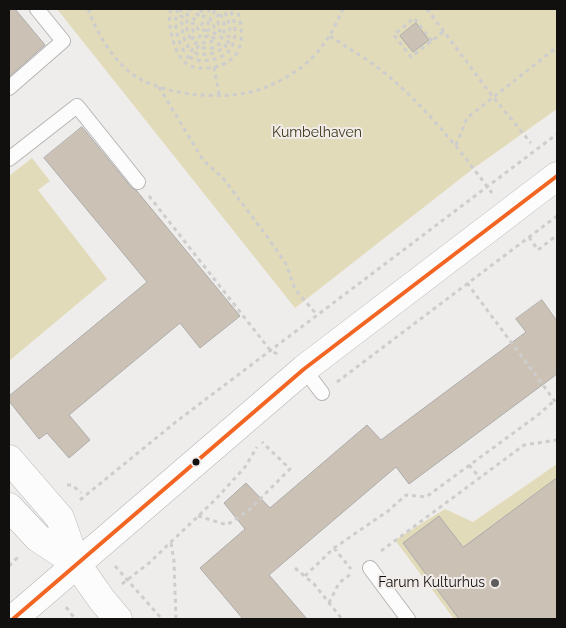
<!DOCTYPE html>
<style>
body{margin:0}
#map{position:relative;width:566px;height:628px;overflow:hidden;background:#efedeb;font-family:Raleway,sans-serif}
canvas{display:block}
.frame{position:absolute;inset:0;border:10px solid #12100f;pointer-events:none}
</style>
<div id="map">
<canvas width="566" height="628"></canvas>
<div class="frame"></div>
</div>
<script>
const c = document.querySelector('canvas').getContext('2d');
c.lineJoin = 'round';
function fill(path, color) {
  c.fillStyle = color;
  c.fill(path, 'evenodd');
}
function stroke(path, color, width, dash) {
  c.strokeStyle = color;
  c.lineWidth = width;
  c.lineCap = dash ? 'butt' : 'round';
  c.setLineDash(dash || []);
  c.stroke(path);
}
function label(font, color, halo, rows, align = 'center') {
  c.font = font + ' Raleway,sans-serif';
  c.lineWidth = 4;
  c.setLineDash([]);
  c.textBaseline = 'middle';
  c.strokeStyle = halo;
  c.fillStyle = color;
  for (const [text, x, y, turn = 0] of rows) {
    c.save();
    c.translate(x, y);
    c.rotate((+turn || 0) * Math.PI / 180);
    c.textAlign = isNaN(turn) ? turn : align;
    if (halo) c.strokeText(text, 0, 0);
    c.fillText(text, 0, 0);
    c.restore();
  }
}
fill(new Path2D(`
 M57 9H557V109L474 168 295 308Z
 M32 158 50 181 38 190 107 279 9 361V176Z
 M557 464V619H454L395 540 445 509 473 522Z`), '#e1dbba');
const building = new Path2D(`
 M9 9H15L45 45 9 77Z
 M416 23 429 40 413 52 400 36Z
 M82 127 131 187 136 190 240 316 200 348 180 323 69 415 90 440 69 458 47 433 39 439 9 401V396L147 282 44 158Z
 M542 300 557 321V374L409 484 396 467 269 575 307 619H243L200 568 245 529 224 503 246 483 270 508 367 425 381 440 526 332 516 319Z
 M557 478V619H459L403 543 439 516 463 547Z`);
fill(building, '#cbc2b5');
stroke(building, '#acabaa', 1);
const service = new Path2D(`
 M9 88 63 41 37 9
 M9 159 77 106 138 182
 M304 369 322 393
 M370 568 408 619`);
const tertiary = new Path2D(`
 M9 459 60 518 76 563 102 600 118 619
 M9 507 38 538 76 563
 M13 619 304 369 557 176`);
stroke(service, '#b7b5b4', 16);
stroke(tertiary, '#b7b5b4', 29);
stroke(new Path2D(`
 M88 9C96 31 109 53 126 69 155 96 225 102 261 89 279 82 300 71 313 57 327 42 335 27 343 9
 M171 9C168 19 170 30 173 40 175 48 179 58 186 63 200 74 230 67 238 51 244 39 241 21 237 9
 M178 9C173 22 177 40 184 51L188 46 183 36 181 16 187 20 186 26 191 41 194 36 192 23 197 26 200 36 185 62
 M179 9 197 21
 M188 9 190 10 192 9
 M210 9 209 11H200L196 13 201 18 204 16 210 18 214 27 220 31 217 17 220 12 224 23V34L229 37 230 26 224 9
 M427 9 493 97 531 143
 M213 14 216 9
 M206 31 202 29 201 26 203 22H208L209 30 206 31 208 37
 M213 32 233 45
 M330 36C351 50 374 63 393 80 431 113 462 153 492 193
 M204 37 210 36 216 39 208 43H201L197 48H213L221 43 226 46C216 54 206 56 195 53L191 58C199 62 207 61 215 59 239 53 238 27 230 9
 M432 41 414 18 394 35 411 57 432 41 444 31
 M214 67 219 94
 M159 87 203 160 223 178 266 235 286 264 295 289 317 315
 M456 145 467 118 557 47
 M149 196 270 350 279 355
 M529 237 538 250 557 235
 M467 283 557 404
 M337 382 557 216
 M469 465 480 478
 M67 485H72L81 493
 M80 500 177 421 557 134
 M198 516 227 525 250 509 290 469 262 442
 M171 543 174 561 176 619
 M334 548 351 569
 M381 551 524 445 557 440
 M9 566 20 555
 M115 566 162 619
 M295 568 314 584 342 619
 M305 576 334 548 388 511 406 495 426 497 538 415 555 400
 M122 584 149 563 215 500 245 467 257 447
 M329 603 339 583 352 573
 M66 607 75 619`), '#cecdcd', 3, [4, 4]);
stroke(service, '#fdfcfc', 14);
stroke(tertiary, '#fdfcfc', 28);
stroke(new Path2D(`
 M13 619 304 369 557 176`), '#f26522', 4);
for (const [x, y, r, color] of [
 [196,462,4.5,"#12100f"],
 [495,583,5,"#5f5d5c"]
]) {
  const dot = new Path2D();
  dot.arc(x, y, r, 0, 2 * Math.PI);
  c.fillStyle = color;
  c.fill(dot);
  stroke(dot, '#f1ece9', 2);
}
label('14px', '#3c3716', '#f1ece9', [
 ["Kumbelhaven",317,133]
]);
label('14px', '#12100f', '#f1ece9', [
 ["Farum Kulturhus",485,583]
], 'right');
</script>
